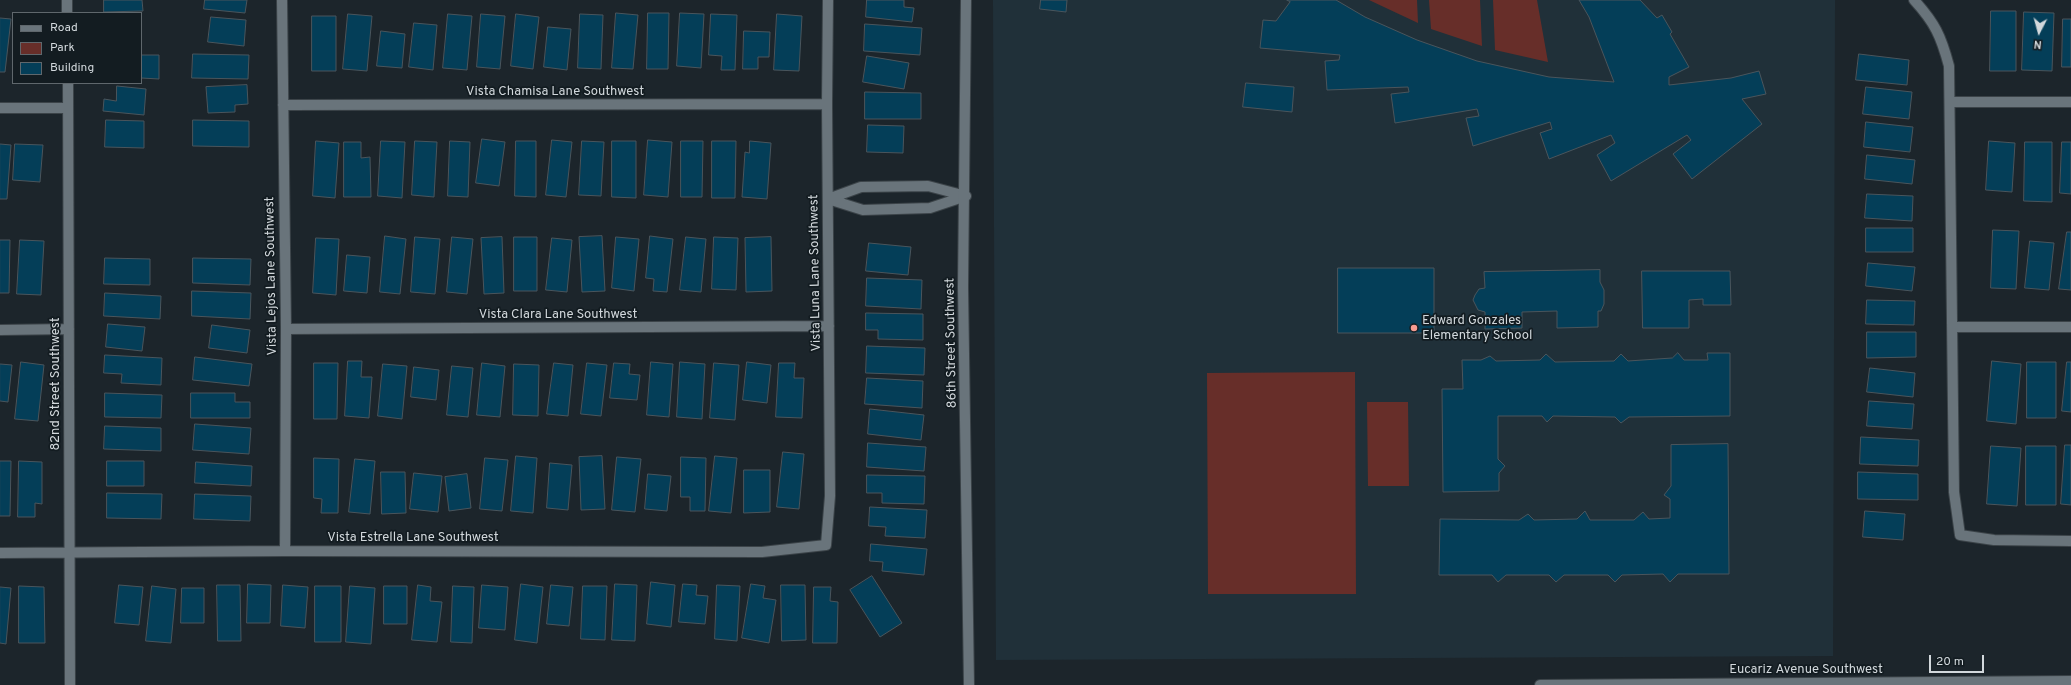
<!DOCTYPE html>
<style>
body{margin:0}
#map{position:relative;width:2071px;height:685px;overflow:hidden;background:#1c252b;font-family:Overpass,sans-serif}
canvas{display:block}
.legend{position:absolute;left:12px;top:12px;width:130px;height:72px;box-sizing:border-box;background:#131c21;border:1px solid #5f676c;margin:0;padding:5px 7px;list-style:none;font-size:12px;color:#d2d8dc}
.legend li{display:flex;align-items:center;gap:8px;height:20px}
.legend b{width:20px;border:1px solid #5f676c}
.north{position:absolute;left:2019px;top:12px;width:40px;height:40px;-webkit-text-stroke:3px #131c21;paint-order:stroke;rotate:186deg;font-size:11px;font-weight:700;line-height:16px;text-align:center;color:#d2d8dc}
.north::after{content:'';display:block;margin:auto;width:14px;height:18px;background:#d2d8dc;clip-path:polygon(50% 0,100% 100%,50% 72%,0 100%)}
.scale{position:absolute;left:1929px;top:655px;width:55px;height:18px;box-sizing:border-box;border:2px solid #d2d8dc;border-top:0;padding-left:5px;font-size:12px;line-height:14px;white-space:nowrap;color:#d2d8dc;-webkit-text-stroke:3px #131c21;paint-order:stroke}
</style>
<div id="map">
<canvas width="2071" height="685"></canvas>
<ul class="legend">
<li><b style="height:5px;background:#69747b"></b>Road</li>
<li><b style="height:11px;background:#672e29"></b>Park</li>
<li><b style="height:11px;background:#043e58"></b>Building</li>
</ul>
<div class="north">N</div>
<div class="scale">20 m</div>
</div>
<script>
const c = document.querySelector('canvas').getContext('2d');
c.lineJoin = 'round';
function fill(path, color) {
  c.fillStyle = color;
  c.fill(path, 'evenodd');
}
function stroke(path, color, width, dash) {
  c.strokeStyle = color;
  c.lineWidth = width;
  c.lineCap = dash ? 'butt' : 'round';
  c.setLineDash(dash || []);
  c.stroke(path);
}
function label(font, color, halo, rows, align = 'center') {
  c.font = font + ' Overpass,sans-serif';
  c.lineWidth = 3.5;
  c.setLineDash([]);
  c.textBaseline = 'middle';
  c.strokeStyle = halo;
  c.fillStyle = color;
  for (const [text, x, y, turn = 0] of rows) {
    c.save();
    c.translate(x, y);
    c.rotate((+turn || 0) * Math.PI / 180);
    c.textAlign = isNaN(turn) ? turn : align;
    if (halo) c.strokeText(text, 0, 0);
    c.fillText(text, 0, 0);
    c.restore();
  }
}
fill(new Path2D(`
 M993 0H1835L1833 656 996 660Z`), '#203039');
fill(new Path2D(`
 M1369 0H1417L1418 23Z
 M1429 0H1480L1482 46 1431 29Z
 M1493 0H1537L1548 62 1495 50Z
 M1355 372 1356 594H1208L1207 373Z
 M1367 402H1408L1409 486H1368Z`), '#672e29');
const building = new Path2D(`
 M104 0H142L143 11 104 12Z
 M205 0H247L245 13 204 9Z
 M867 0H904V7L914 8 912 22 866 17Z
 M1041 0H1067L1066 12 1040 9Z
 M1287 0H1336L1365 17 1417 40 1477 61 1549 77 1614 82 1589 17 1579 0H1640L1657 18 1662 15 1672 32 1670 34 1689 67 1669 77V85L1731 78 1759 71 1766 94 1742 99 1762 124 1692 179 1673 154 1691 140 1687 135 1611 181 1597 155 1615 143 1611 135 1549 159 1540 133 1552 129 1550 122 1473 146 1466 118 1479 116 1477 109 1395 123 1391 94 1409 92 1408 87 1327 90 1325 61 1339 60 1340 55 1260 48 1263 20 1276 21 1290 2Z
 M1991 11H2016V71H1990Z
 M2024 12 2054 13 2052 71 2022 70Z
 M616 13 638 15 633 69 612 68Z
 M648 13H669L668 69H647Z
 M680 13 704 14 701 68 677 66Z
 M348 14 372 16 367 71 343 69Z
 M448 14 472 16 467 70 443 68Z
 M481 14 505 16 500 69 477 67Z
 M516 14 539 17 533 69 511 66Z
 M580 14 603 15 601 69 578 68Z
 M711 14 737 15 735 70H721L722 56 709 55Z
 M777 14 802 16 799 71 774 70Z
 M312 16H336V71H312Z
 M211 17 246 20 244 46 208 42Z
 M0 18 11 19 5 72H0Z
 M2063 19H2071V67H2062Z
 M414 23 437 25 433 70 409 67Z
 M865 24 922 28 920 55 864 51Z
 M548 27 571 29 567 70 544 67Z
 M381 31 405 34 402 68 377 66Z
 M744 31 770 32 769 57H758V69H743Z
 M193 54 249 55 248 79 192 78Z
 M1859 54 1909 60 1907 85 1856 80Z
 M141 55H159V79L141 78Z
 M867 56 909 63 904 89 863 82Z
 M1246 83 1294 87 1292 112 1243 107Z
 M247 85 248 104 235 105V112L208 113 206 87Z
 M117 86 146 89 144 115 103 111 104 99 116 101Z
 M1866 87 1912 92 1909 119 1863 114Z
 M865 92 921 93V119H865Z
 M106 120 144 121V148L105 147Z
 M193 120 249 121V147L193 146Z
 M1866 122 1913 127 1910 152 1864 147Z
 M868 125 904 126 903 153 867 152Z
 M482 139 505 142 499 186 476 183Z
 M552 140 572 142 566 197 546 195Z
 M648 140 672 142 668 197 644 195Z
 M316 141 339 143 335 198 313 196Z
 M381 141 405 142 402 198 378 196Z
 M415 141 437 142 434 197 412 195Z
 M450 141 470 142 468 197 448 196Z
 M516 141H536V197L515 196Z
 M582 141 604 142 601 196 579 195Z
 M612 141H636V198L612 197Z
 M681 141H703L702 197H681Z
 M712 141H736L735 198H712Z
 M750 141 771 143 767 199 742 197 745 152 749 153Z
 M1989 141 2015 143 2012 192 1986 190Z
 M344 142H361V158L370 157 371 197H344Z
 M2025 142H2052V202L2024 201Z
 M2062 142H2071V194L2060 193Z
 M0 144 11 145 7 199H0Z
 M15 144 43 145 40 182 13 180Z
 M1867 155 1915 160 1912 184 1865 179Z
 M1867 194 1913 196 1912 221 1865 218Z
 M1866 228H1913V252H1866Z
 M1993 230 2019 231 2016 289 1991 288Z
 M2067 232H2071V290L2059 289Z
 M385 236 406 239 400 294 380 292Z
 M602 236 605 291 582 292 579 237Z
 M650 236 673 239 667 292 653 291 654 279 646 278Z
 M415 237 440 239 435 294 411 292Z
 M452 237 473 239 467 294 447 292Z
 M502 237 504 293 484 294 481 238Z
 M514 237H537V291H514Z
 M616 237 639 239 634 291 612 288Z
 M686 237 706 239 701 292 680 290Z
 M714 237 738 238 736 290 712 289Z
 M771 237 772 291 746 292 745 238Z
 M316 238 339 239 336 295 313 293Z
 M552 238 572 240 567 292 546 290Z
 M0 240H10L9 293H0Z
 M20 240 44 241 41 295 17 294Z
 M2030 241 2054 243 2049 290 2025 288Z
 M869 243 911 247 908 275 866 271Z
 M347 255 370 257 367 293 344 291Z
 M105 258 150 259V285L104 284Z
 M193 258 251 259 250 285 193 283Z
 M1868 263 1915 267 1912 291 1866 286Z
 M1338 268H1434V333H1338Z
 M1600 270V282L1604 290V304L1601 311H1598V327L1557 328V311L1522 312V328L1485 329V312L1478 310 1473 300 1475 295 1479 289 1485 288 1484 272Z
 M1642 271H1730L1731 305H1703V299L1689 300V328H1643Z
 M867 278 922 280 921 309 866 306Z
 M192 291 251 293 250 319 192 316Z
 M105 293 161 296 160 319 104 316Z
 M1867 300 1915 301 1914 325 1866 324Z
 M866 313 923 314V340L878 339V330H866Z
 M108 324 145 327 142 351 106 347Z
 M212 325 250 330 247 353 209 348Z
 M1867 332H1916V357L1867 358Z
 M867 346 925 348 924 375 866 373Z
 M1678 353 1684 360H1708L1707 353H1730V416L1629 417 1621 423 1615 417 1553 416 1547 422 1542 416H1498V459L1505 466 1499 473V491L1443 492 1442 389H1463L1462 360H1481L1490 356 1496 361 1540 360 1546 354 1555 362 1614 361 1621 354 1628 361 1672 358Z
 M105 355 162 358 161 385 121 383 122 374 104 373Z
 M195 357 252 364 249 386 193 380Z
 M348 361H362L361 377H372L369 418 345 416Z
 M1992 361 2021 364 2016 424 1987 421Z
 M21 362 44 365 38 421 15 419Z
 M651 362 673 364 669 417 647 415Z
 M680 362 705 364 702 419 677 417Z
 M747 362 771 365 767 403 743 400Z
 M2027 362H2056V418H2027Z
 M2067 362H2071V412L2062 411Z
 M314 363H338L337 419H314Z
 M482 363 505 366 500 417 477 415Z
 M554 363 573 365 568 416 547 414Z
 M587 363 607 365 601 416 581 414Z
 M614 363 630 364 629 374 640 375 637 400 610 398Z
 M714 363 739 365 735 420 710 418Z
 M779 363H795L794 378H804L802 418 776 417Z
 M0 364 12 365 8 402 0 401Z
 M383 364 407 366 402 419 378 416Z
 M514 364 539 365 538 416 513 415Z
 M452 366 473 368 468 417 447 415Z
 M414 367 439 370 436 400 411 397Z
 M1870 368 1915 373 1913 397 1867 392Z
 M867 378 923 381 922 408 865 404Z
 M105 393 162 395 161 418 105 417Z
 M191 393H235V402H250V418H191Z
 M1869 401 1914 404 1912 429 1867 426Z
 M870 409 924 415 921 440 868 434Z
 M195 424 251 428 249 454 193 450Z
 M105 426 161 428V451L104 449Z
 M1861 437 1919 440 1918 466 1860 464Z
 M868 443 926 447 924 471 867 467Z
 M1728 444 1729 574H1678L1670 582 1663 574 1622 575 1615 582 1608 575H1564L1556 582 1549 575H1506L1498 582 1492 575H1439L1440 519 1519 520 1528 514 1534 520 1577 519 1585 511 1590 520H1634L1643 512 1649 519 1670 518V499L1664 495 1671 486V445Z
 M2065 445H2071V505L2061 504Z
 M1991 446 2021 448 2017 506 1987 504Z
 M2026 446H2056V505H2026Z
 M783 452 804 454 799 509 777 507Z
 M516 456 537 458 533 513 511 511Z
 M602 456 605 509 581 510 579 457Z
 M715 456 737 458 731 513 709 511Z
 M617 457 641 459 635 512 612 510Z
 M681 457 706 458 705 511H690V497H681Z
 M314 458 339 459 338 513H321L322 499 314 498Z
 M485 458 508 460 502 511 480 509Z
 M355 459 375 461 370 514 349 512Z
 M0 461H11L10 516H0Z
 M19 461 42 462V504L35 503V517H18Z
 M107 461H144V486H107Z
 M196 462 252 466 251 486 195 483Z
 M550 463 572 465 568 510 547 508Z
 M744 470H770V512L744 513Z
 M381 472H405L406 513 382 514Z
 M1858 472 1918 474V500L1858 499Z
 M414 473 442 476 438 512 410 509Z
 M467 474 471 508 449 511 445 477Z
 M648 474 671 476 667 511 645 509Z
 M867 475 925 476 924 504 882 503V493H867Z
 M107 493 162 494 161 519 107 518Z
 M195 494 251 496 250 521 194 519Z
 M870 507 927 510 925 538 885 536 886 527 869 526Z
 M1865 511 1905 514 1903 540 1863 537Z
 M871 544 927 549 924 575 882 571 883 562 870 561Z
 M872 576 902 623 880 637 850 590Z
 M651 582 675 585 671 627 647 624Z
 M248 584 271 585 270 623H247Z
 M521 584 543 587 537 643 515 640Z
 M615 584 637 585 635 641 612 640Z
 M683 584 697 585 696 595 708 596 705 624 679 622Z
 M751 584 765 586 763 598 776 600 769 643 742 638Z
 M119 585 143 587 139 625 115 623Z
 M217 585H240L241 641H218Z
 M283 585 308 587 305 628 281 626Z
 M418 585 431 587 430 601 442 602 437 642 412 640Z
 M482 585 508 587 505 630 479 628Z
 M551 585 573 587 569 626 547 624Z
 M717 585 740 586 737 641 715 639Z
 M781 585H805L806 640 782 641Z
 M19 586 44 587 45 643H19Z
 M152 586 176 589 171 643 146 641Z
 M315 586H341V642H315Z
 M350 586 375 588 371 644 346 642Z
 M384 586H407V624H384Z
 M453 586 474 587 472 643 451 642Z
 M583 586H607L605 640 581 639Z
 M0 587 11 588 6 644 0 643Z
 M814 587H831L830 601 838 602 837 643H813Z
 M182 588H204V623H181Z`);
fill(building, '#043e58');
stroke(building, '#4a555c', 1);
const minor = new Path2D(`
 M67 0V13
 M282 0 286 329 285 551
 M1914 0C1935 23 1941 36 1949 66L1954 492 1960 535 1994 540 2071 541
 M68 83 70 685
 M1951 102H2071
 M283 105 827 104
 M0 108H68
 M828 199 863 210 930 208 966 196
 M828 199 861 187 928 186 966 196
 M1952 327H2071
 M286 329 829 326
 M0 330 69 329
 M0 553 285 551 762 552 826 545 830 496 827 104 828 0`);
const tertiary = new Path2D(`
 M966 0 963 287 969 685
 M1540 685 2071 681`);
stroke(minor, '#3b4348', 12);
stroke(tertiary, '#3b4348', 12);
stroke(minor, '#69747b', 10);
stroke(tertiary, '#69747b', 10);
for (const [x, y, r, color] of [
 [1414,328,4,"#f59c92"]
]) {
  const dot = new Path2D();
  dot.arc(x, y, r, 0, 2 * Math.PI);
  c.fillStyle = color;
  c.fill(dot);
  stroke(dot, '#131c21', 1.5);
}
label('13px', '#d2d8dc', '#131c21', [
 ["Vista Chamisa Lane Southwest",555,92],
 ["Vista Luna Lane Southwest",816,273,-91],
 ["Vista Lejos Lane Southwest",272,276,-91],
 ["Vista Clara Lane Southwest",558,315],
 ["86th Street Southwest",952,343,-91],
 ["82nd Street Southwest",56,384,-90],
 ["Vista Estrella Lane Southwest",413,538],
 ["Eucariz Avenue Southwest",1806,670]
]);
label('13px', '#d2d8dc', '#131c21', [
 ["Edward Gonzales",1422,321],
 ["Elementary School",1422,336]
], 'left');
</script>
